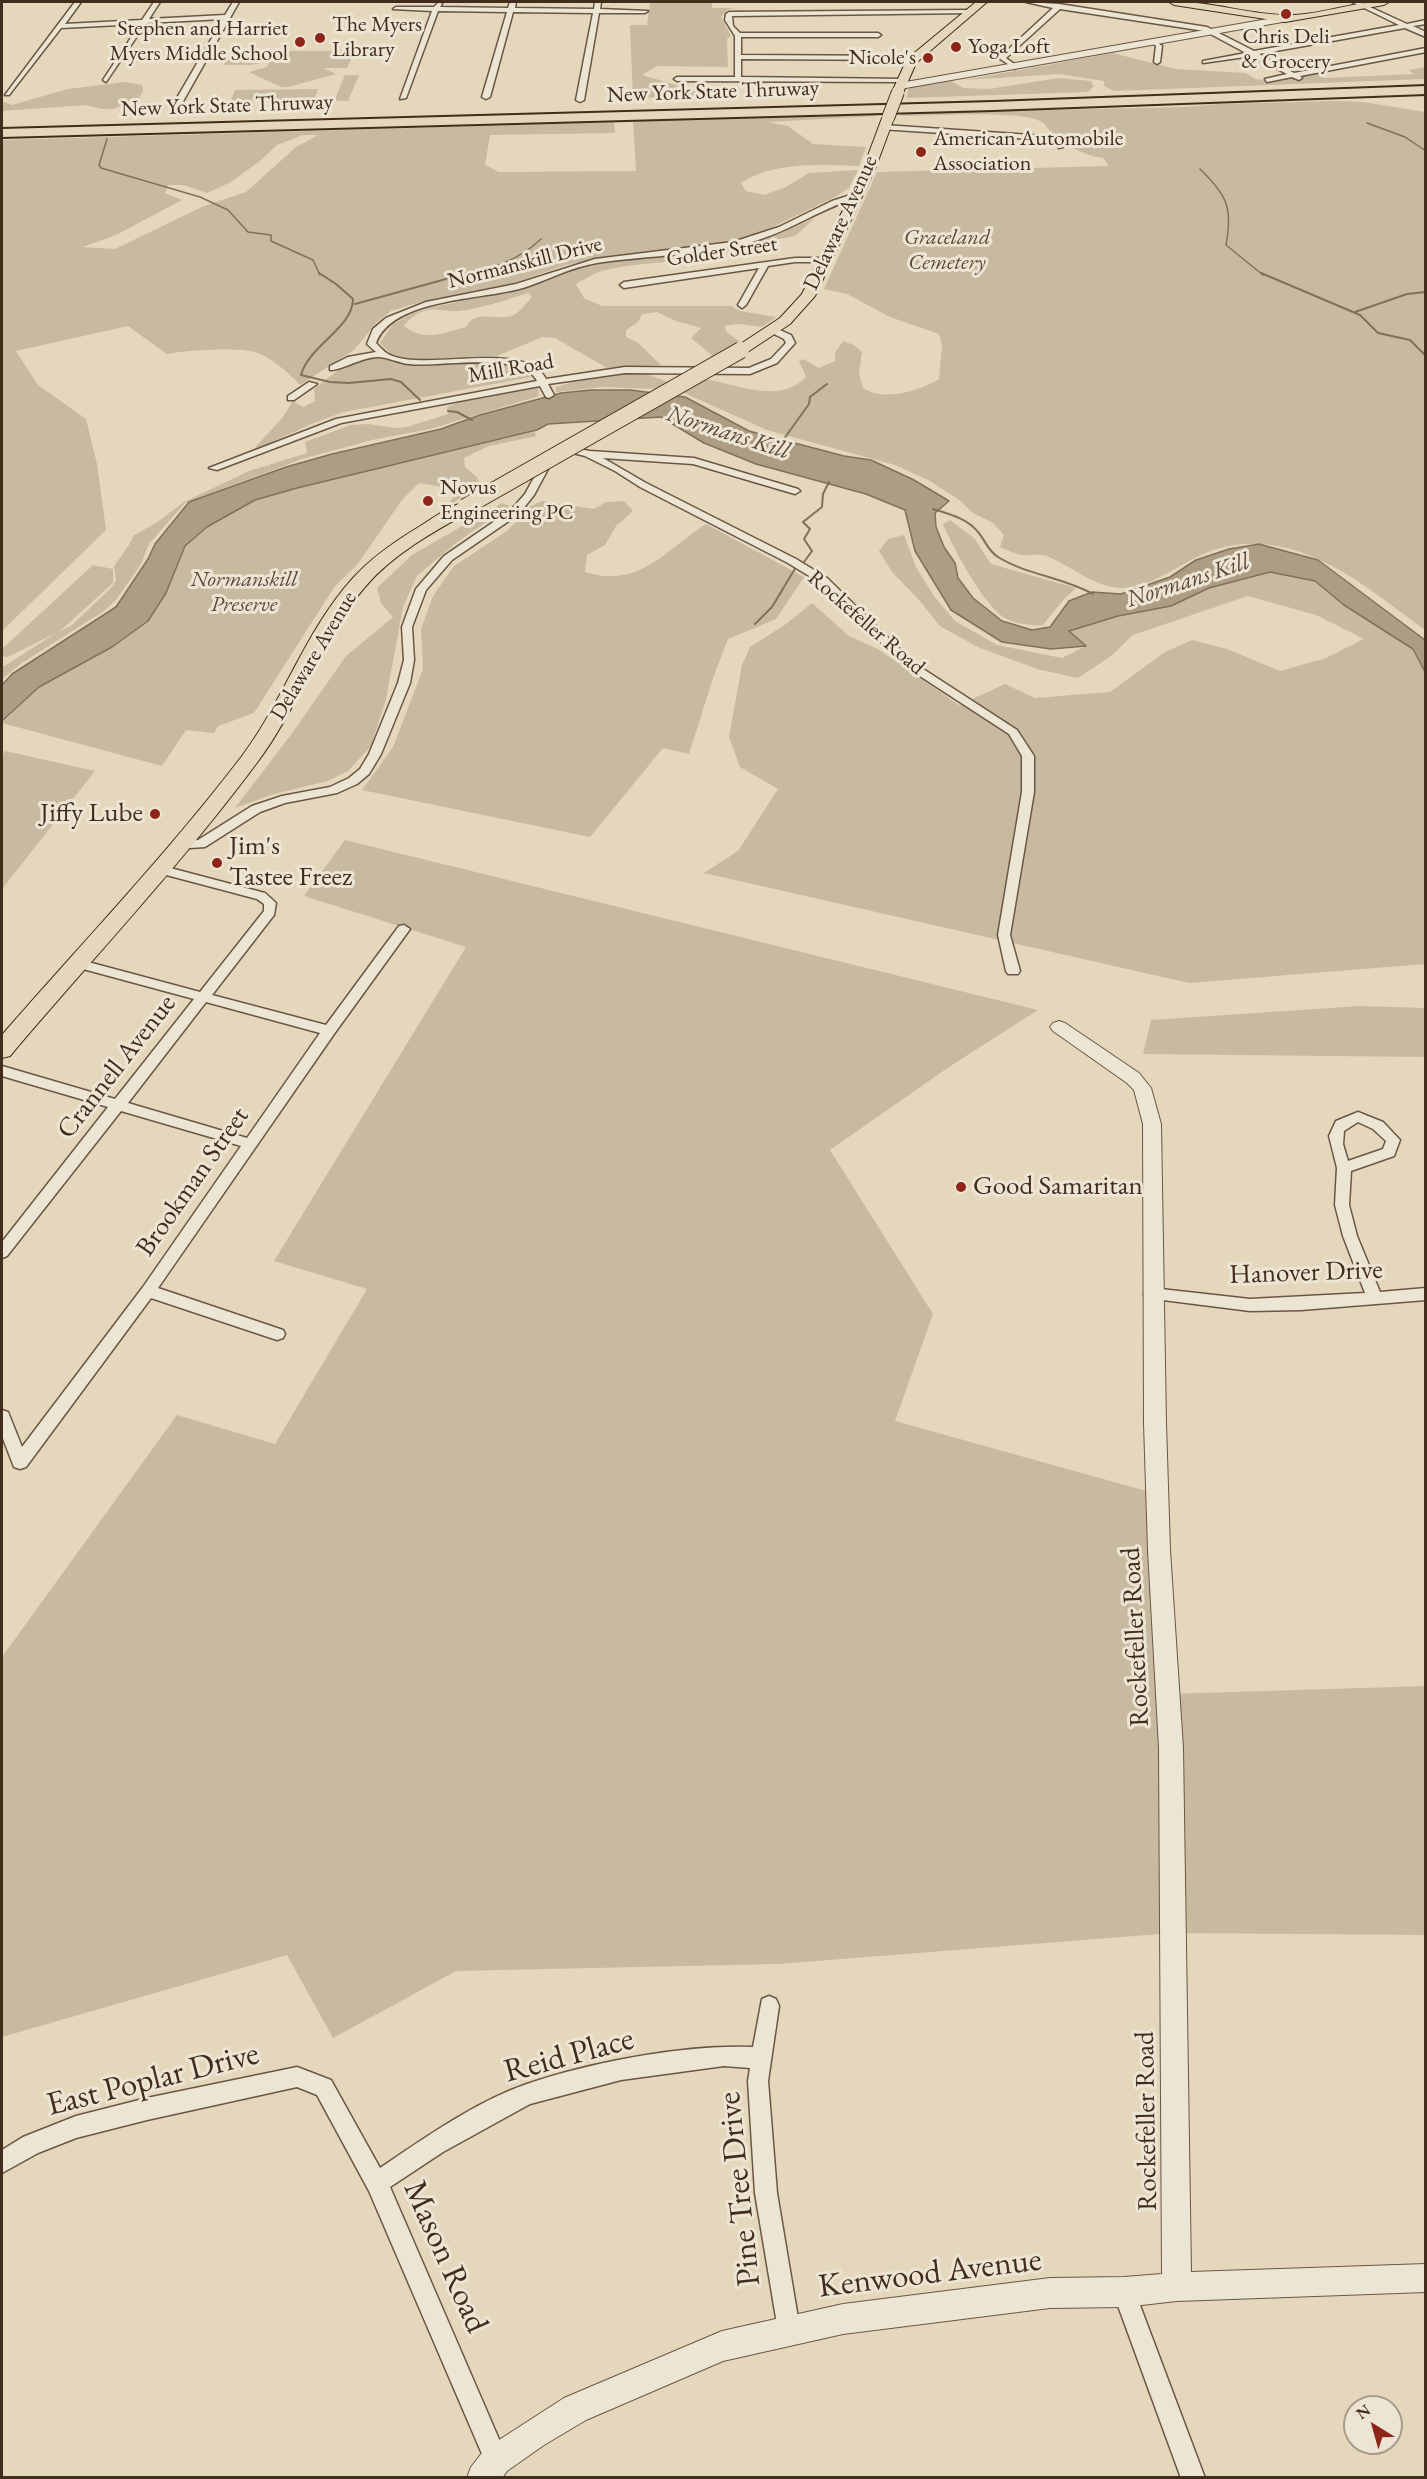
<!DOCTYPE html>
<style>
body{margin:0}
#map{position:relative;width:1427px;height:2479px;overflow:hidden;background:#e4d7bc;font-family:"EB Garamond",serif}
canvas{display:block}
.frame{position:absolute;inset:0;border:3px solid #422c1b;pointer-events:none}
.north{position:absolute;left:1343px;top:2395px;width:60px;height:60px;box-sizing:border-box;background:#ede5d3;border:2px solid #a99b89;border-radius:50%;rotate:323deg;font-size:16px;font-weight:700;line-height:24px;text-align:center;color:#422c1b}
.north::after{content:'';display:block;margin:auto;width:21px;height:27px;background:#8f2418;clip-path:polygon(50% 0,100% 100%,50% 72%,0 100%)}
</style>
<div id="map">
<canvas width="1427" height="2479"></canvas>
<div class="frame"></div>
<div class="north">N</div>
</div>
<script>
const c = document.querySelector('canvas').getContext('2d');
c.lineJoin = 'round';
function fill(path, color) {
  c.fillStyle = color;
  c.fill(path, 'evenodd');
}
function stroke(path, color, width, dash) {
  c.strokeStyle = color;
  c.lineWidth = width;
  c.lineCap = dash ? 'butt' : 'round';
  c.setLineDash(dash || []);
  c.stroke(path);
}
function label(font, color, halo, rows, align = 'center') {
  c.font = font + ' "EB Garamond",serif';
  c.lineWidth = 6;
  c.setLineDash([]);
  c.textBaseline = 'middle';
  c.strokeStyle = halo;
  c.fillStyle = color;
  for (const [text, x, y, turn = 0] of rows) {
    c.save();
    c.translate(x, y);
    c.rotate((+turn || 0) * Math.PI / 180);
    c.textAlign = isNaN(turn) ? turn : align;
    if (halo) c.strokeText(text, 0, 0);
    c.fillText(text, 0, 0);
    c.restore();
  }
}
fill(new Path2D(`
 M650 2H712V8H734L727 10 721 17 731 36 727 39 728 67 657 66 642 75 690 89 710 91V96L633 98 630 25H647Z
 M240 51H355L347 68H323L336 74 288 87H281L249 72 267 67 270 61 251 65H223L234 52Z
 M1113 53 1175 69 1245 73 1256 79 1271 81 1317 73 1324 78 1414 74 1409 70 1426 67 1425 79 1114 91 1104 86V81L1059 74 965 80Z
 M345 75H359L348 101H334Z
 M1059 78 1091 81 1094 86 1088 92 907 98 908 89 912 87 951 81 963 88 989 89Z
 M124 82 142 85 143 91 138 100 113 109H102L86 105 2 111V101L12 105 68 89Z
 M318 89 314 101 230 102 235 90Z
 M1336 101 1363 102 1425 112V630C1362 584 1292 521 1208 552 1182 562 1153 587 1124 588 1096 589 1073 567 1049 557 1041 553 1030 556 1022 555 1015 554 1007 550 1000 547L1004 535 993 523 973 513 958 499 930 481 895 465 767 430 682 392 705 379C737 384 779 405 806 377L799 361 803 359 819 368 835 361V353L843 341 854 345 862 352 859 374 863 388C884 402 919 391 939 379L942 345 939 334 890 317 847 294 824 289 877 172 1109 166 1103 158C1085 156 1063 144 1050 131 1046 127 1045 123 1040 121 1016 110 932 116 901 116L903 113 1186 107 1217 104Z
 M879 112 878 116 768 122 788 126 813 144 866 147 859 166C819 165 776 161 741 183L746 191 764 195 784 188 809 173 858 170 849 188 835 197 766 230 733 241 601 258 566 265 514 283 420 302 391 311 377 322 354 350 300 385C288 372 272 358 255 352 238 347 186 350 167 354L128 326 16 351 38 385 86 419 97 464 106 530 2 631V140L614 122 615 133 490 135 485 165 499 172 636 171 633 120ZM303 135H318L296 147 246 192 204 206 115 249 83 247 116 235 182 200 165 193 169 185H183L207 193 231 182 261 160 277 145Z
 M815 218 795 236 742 246C723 261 639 262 610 269 598 271 586 278 576 284L584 298 602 306H731L740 311 776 317 762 327 739 324 724 326 727 332 740 342 714 357 691 338 701 328 676 321 657 312 642 314 638 322 626 330V337L637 342 661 365 607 368 555 338 543 337 499 355 496 363 518 369 531 377 344 412 314 423 252 451 283 417 293 401 303 407 315 401 314 389C327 379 341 366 358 360 368 357 379 358 390 353L380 343 392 325 411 314 434 307 525 288 589 265 733 248 758 241ZM528 293 532 297C525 304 520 313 511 316 495 321 476 309 466 327 444 333 424 342 404 326 409 319 417 313 427 310 436 308 449 312 459 311 484 308 505 300 528 293Z
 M626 373H643L668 382 656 389 602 387 556 392V387L588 378Z
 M538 388 539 396 430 429 372 440 302 459 185 503 149 544 141 564 116 600 104 611 22 663 2 679 3 667 56 633 8 657 2 656V649L93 565 113 569V583L59 632 72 625 112 587 116 580 114 566 129 545 134 535 156 523 184 502 249 471 307 453 305 442 351 425 368 424 396 428 407 427 448 414 447 407 457 403Z
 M534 432 537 436 489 446 464 458 465 467 477 477 480 486 443 509 460 490 419 483 402 500 357 565 335 586 254 713 218 726 214 733 186 730 162 766 2 723 39 687 112 647 166 593 184 547 207 527 255 500 297 488Z
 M542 501 594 509 606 502 624 501 633 511 616 526 605 545 587 555 585 572C640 589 665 550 706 524L804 577 776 619 728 639 714 675 689 754 663 748 590 837 362 790 393 747 423 669 421 629 433 596 454 566 507 531 531 506Z
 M502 503 510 506 457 542 417 576 403 607 386 699 371 746 348 771 328 781 274 794 235 808 293 732 346 656 393 617 381 603 377 588 412 555Z
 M950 520 974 538 991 564 1076 588 1064 599 1043 625C1032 626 1017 624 1007 619 986 610 952 546 943 524Z
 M904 535 916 567 934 596 955 621 997 645 1062 658 1086 646 1069 631 1118 616 1171 606 1209 588 1270 572 1315 581 1344 605 1413 649 1425 672V964L1189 983 704 873 738 851 778 789 740 767 729 737 742 665 750 647 786 624 812 603 849 636 878 649 959 705 1005 684 1035 698 1110 692 1165 652 1192 640 1227 649 1280 671 1326 658 1364 639 1316 615 1248 596 1133 635 1111 656 1078 678 1037 669 978 647 940 626 919 600 892 572 879 551 888 539Z
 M5 751 95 771 2 889V756Z
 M345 840 1038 1010 949 1067 830 1150 933 1314 895 1421 1157 1494 1168 1694 1425 1686V1935L1173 1933 778 1964 456 1971 333 2038 287 1955 2 2037V1657L177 1415 275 1444 367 1289 274 1261 466 947 304 896Z
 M1360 1006 1425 1008V1057L1143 1054 1151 1020Z`), '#c8baa1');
const water = new Path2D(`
 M591 390H630L685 397 749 431 844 456 871 460 914 480 949 501 935 513 936 527 944 547 955 563 958 578 973 598 1002 621 1032 630 1050 627 1069 601 1092 592 1121 594 1170 577 1196 560 1229 549 1259 544 1318 560 1425 640V672L1413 649 1344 605 1315 581 1270 572 1209 588 1171 606 1118 616 1069 631 1086 646 1051 649 1002 642 951 610 915 551 905 510 866 494 756 464 704 443 661 417 548 424 537 430 297 488 255 500 207 527 185 546 166 593 148 621 112 647 39 687 2 721V685L12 674 116 607 148 559 155 544 189 502 286 467 332 454 441 429 480 415 561 393Z`);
fill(water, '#ad9d85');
stroke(water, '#82705b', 1.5);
stroke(new Path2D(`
 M1367 123 1405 137 1426 151
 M107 139 99 165 101 168 200 197 228 210 248 232 271 235V241L313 260 320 275
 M1200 169C1227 195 1233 208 1226 245L1263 275
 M460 275C491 269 518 261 541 239`), '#82705b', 1.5);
stroke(new Path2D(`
 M319 273 336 284 353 299C353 328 309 345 301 375L330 382 349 383 391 379 401 382 420 400
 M1261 273 1360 315 1378 333 1410 340 1426 356
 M355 304 468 273
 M1355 312 1407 294 1426 292
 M448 411 457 412 472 420
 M781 443 809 404 810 397 827 384
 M933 509C949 514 967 518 978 532 985 540 988 551 998 557 1027 575 1063 577 1093 594
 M804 562 812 551 804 539 810 529 803 522 822 507 823 494 829 482
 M755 624 772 607 796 567`), '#82705b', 2);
const minor = new Path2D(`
 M75 2H81L65 24 142 20 154 2H160L149 19 225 15 233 2H239L181 105 174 103 223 19 146 23 106 82 103 80 140 24 61 28 9 95H5Z
 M439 2 442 4 440 7 508 8 510 2H516L515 8 594 9 595 2H601L600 9 648 11 645 13H599L584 100 580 102 576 100 593 13 513 12 490 97 486 99 482 97 507 12 438 11 406 98 400 99 432 11 393 9 396 7H434Z
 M1026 2 1059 4 1207 27 1254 51 1399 25 1352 2H1359L1407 24 1426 20V24L1413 26 1426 32V37L1405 28 1259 54 1294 73 1426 48V52L1300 76 1302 78 1299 80 1292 77 1267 82 1265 79 1287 74 1252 56 1203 63V61L1246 53 1205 31 1060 9 1006 58 1017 66 1015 69 999 58 1053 8Z
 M969 10 971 13 732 16 733 26 740 33H878L881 35 878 37H741V55L913 56 916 58 913 60 741 59V77L904 79 902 82 677 81 674 79 677 77H735V36L725 20 726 14 729 12Z
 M1155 40 1162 46 1160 62 1157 64 1154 62 1156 46 1152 42Z
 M884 125 1046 136 1059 138 1066 146 1059 148 1054 142 1046 140 881 129Z
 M857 193 861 195 860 197C823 207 792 230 755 241 703 256 650 255 597 263 571 267 548 280 523 288 482 300 393 298 376 343 380 347 385 353 390 355 427 372 525 339 546 379L625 367 749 368 771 359 786 343 784 339 770 332 769 330 773 327 791 335 795 343 777 363 750 374 625 373 548 384 554 395 549 398 546 397 540 386 341 423 217 470 209 468 336 419 537 381C522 350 438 368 409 364 399 363 387 357 378 357 362 357 340 371 330 370V366L348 357 376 352 367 344 373 329 386 318 426 302 516 284 595 259 733 242 779 227 832 201Z
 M795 258H825L829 260 825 262H795L768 266 746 305 742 308 738 305 759 268 624 288 620 285 624 282Z
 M309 382 317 384 294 400H288V396Z
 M562 446 590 451 694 458 798 489 800 491 795 494 693 464 603 458 646 483 796 559 827 578 914 663 1017 730 1034 756V792L1010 935 1020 971 1018 974H1008L1006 971 998 935 1022 792V756L1009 734 906 667 819 582 788 563 640 487 615 471 585 456 573 453 563 452 555 456 534 495 519 514 452 560 426 590 412 627 414 660 410 683 381 754 369 774 357 784 337 793 285 803 260 812 205 847 175 849V843L198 840 252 806 282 796 330 787 349 778 360 769 369 754 398 683 404 660 402 627 416 589 444 556 511 510 525 494 548 452Z
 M159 865 265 893 276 903 274 915 212 995 326 1025 399 926 404 925 410 929 334 1034 158 1288 283 1330 285 1334 283 1338 277 1340 151 1298 26 1467 20 1469 14 1467 2 1436V1410L8 1412 22 1447 143 1287 241 1146 121 1111 7 1256 2 1258V1242L108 1107 2 1076V1066L115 1099 194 999 72 966 70 963 72 960 77 959 200 992 264 911V904L257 899 155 872 153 869 155 866ZM206 1002 320 1033 247 1138 128 1103Z
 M1358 1112 1383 1122 1400 1140 1394 1156 1351 1171 1349 1205 1357 1236 1380 1292 1426 1288V1300L1301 1310 1250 1311 1147 1298 1144 1294 1147 1290 1152 1288 1250 1299 1365 1293 1343 1236 1335 1205 1337 1168 1329 1136 1336 1121ZM1358 1122 1373 1129 1386 1141 1383 1149 1348 1161 1343 1144 1344 1131Z
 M769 1996 776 1999 779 2006 768 2081 777 2193 800 2330 797 2338 789 2341 781 2338 778 2330 755 2193 748 2081 750 2068 724 2066 621 2080 530 2104 443 2152 390 2187 508 2460 504 2468 496 2472 488 2468 369 2191 317 2095 297 2087 147 2120 76 2138 38 2153 2 2173V2150L23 2137 76 2116 147 2098 297 2067 331 2080 380 2168C426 2137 475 2102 527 2084 590 2062 687 2044 753 2047L762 1999Z
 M1124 2281 1132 2284 1135 2292 1205 2478H1181L1113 2292 1116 2284Z`);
const tertiary = new Path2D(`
 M1285 16 1288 17V21L900 89 895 86 900 83Z
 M1059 1021 1065 1023 1139 1073 1151 1088 1161 1124 1166 1423 1170 1550 1183 1748 1191 2272 1426 2264V2292L1177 2301 1124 2307 1050 2308 843 2334 723 2361 586 2420 544 2445 507 2471 502 2478H467L471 2467 485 2449 564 2398 722 2331 843 2304 1050 2278 1124 2277 1162 2274 1159 1748 1148 1550 1144 1423 1143 1124 1134 1090 1127 1083 1053 1031 1050 1027 1053 1023Z`);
const primary = new Path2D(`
 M976 2H987L916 63 902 95H894L892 92 907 59Z
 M1169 2C1207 0 1245 14 1284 15 1317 17 1354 0 1389 2L1384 5 1285 22 1174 5Z
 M888 114 894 118 875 169 815 296 790 324 746 353H736L734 350 736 347 780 318 802 294 863 169 882 118Z
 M465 502 473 507 471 511C433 532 393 554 365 587 319 640 298 709 256 764 180 866 92 959 10 1056L2 1058V1035C82 943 168 853 242 756 284 700 305 631 353 578 371 558 394 542 417 528 432 519 448 506 465 502Z`);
const motorway = new Path2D(`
 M1426 86V94L993 110 2 137V129L993 102Z`);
stroke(minor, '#6a5743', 3);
stroke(tertiary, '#6a5743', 2);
stroke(primary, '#422c1b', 2);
stroke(motorway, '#422c1b', 4);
fill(minor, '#ede5d3');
fill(tertiary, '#ede5d3');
fill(primary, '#e4d7bc');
fill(motorway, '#e4d7bc');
const primaryBridgeFar1 = new Path2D(`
 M888 118 898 92`);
const primaryBridge = new Path2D(`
 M465 507 741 350`);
stroke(primaryBridgeFar1, '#422c1b', 14, []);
stroke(primaryBridge, '#422c1b', 18, []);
stroke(primaryBridgeFar1, '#e4d7bc', 12);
stroke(primaryBridge, '#e4d7bc', 16);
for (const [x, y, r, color] of [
 [1286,14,6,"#8f2418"],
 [320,38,6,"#8f2418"],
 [300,42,6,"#8f2418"],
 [956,47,6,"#8f2418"],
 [928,58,6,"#8f2418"],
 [921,152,6,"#8f2418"],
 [428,501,6,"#8f2418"],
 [155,814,6,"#8f2418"],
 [217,863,6,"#8f2418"],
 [961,1187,6,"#8f2418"]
]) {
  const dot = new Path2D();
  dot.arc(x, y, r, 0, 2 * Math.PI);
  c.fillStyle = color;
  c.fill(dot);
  stroke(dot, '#ede5d3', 2);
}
label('22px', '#422c1b', '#ede5d3', [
 ["The Myers",332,25],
 ["Library",332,50],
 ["Stephen and Harriet",288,29,"right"],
 ["Myers Middle School",288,54,"right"],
 ["Chris Deli",1286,37,"center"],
 ["& Grocery",1286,62,"center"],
 ["Yoga Loft",968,47],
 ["Nicole's",916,58,"right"],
 ["American Automobile",933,139],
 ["Association",933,164],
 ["Novus",440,488],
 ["Engineering PC",440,513]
], 'left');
label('22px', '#422c1b', '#ede5d3', [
 ["New York State Thruway",713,92,-2],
 ["New York State Thruway",227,106,-2],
 ["Delaware Avenue",841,223,-65],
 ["Golder Street",722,252,-8],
 ["Normanskill Drive",525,263,-14],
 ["Mill Road",511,369,-10],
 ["Rockefeller Road",866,623,41],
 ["Delaware Avenue",314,656,-59]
]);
label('italic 22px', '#5d4836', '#ede5d3', [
 ["Graceland",947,238],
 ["Cemetery",947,263],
 ["Normanskill",244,580],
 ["Preserve",244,605]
]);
label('italic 24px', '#5d4836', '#ede5d3', [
 ["Normans Kill",728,433,18],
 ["Normans Kill",1188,581,-18]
]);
label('27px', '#422c1b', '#ede5d3', [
 ["Jiffy Lube",143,814,"right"],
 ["Jim's",229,847],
 ["Tastee Freez",229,878],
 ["Good Samaritan",973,1187]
], 'left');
label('27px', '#422c1b', '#ede5d3', [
 ["Crannell Avenue",117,1067,-52],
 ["Brookman Street",193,1182,-55],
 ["Hanover Drive",1306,1273,-2],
 ["Rockefeller Road",1136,1637,-93],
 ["Rockefeller Road",1147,2121,-91]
]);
label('33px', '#422c1b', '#ede5d3', [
 ["Reid Place",569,2056,-15],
 ["East Poplar Drive",153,2080,-14],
 ["Pine Tree Drive",740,2189,-96],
 ["Mason Road",445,2257,66],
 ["Kenwood Avenue",930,2274,-7]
]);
</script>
